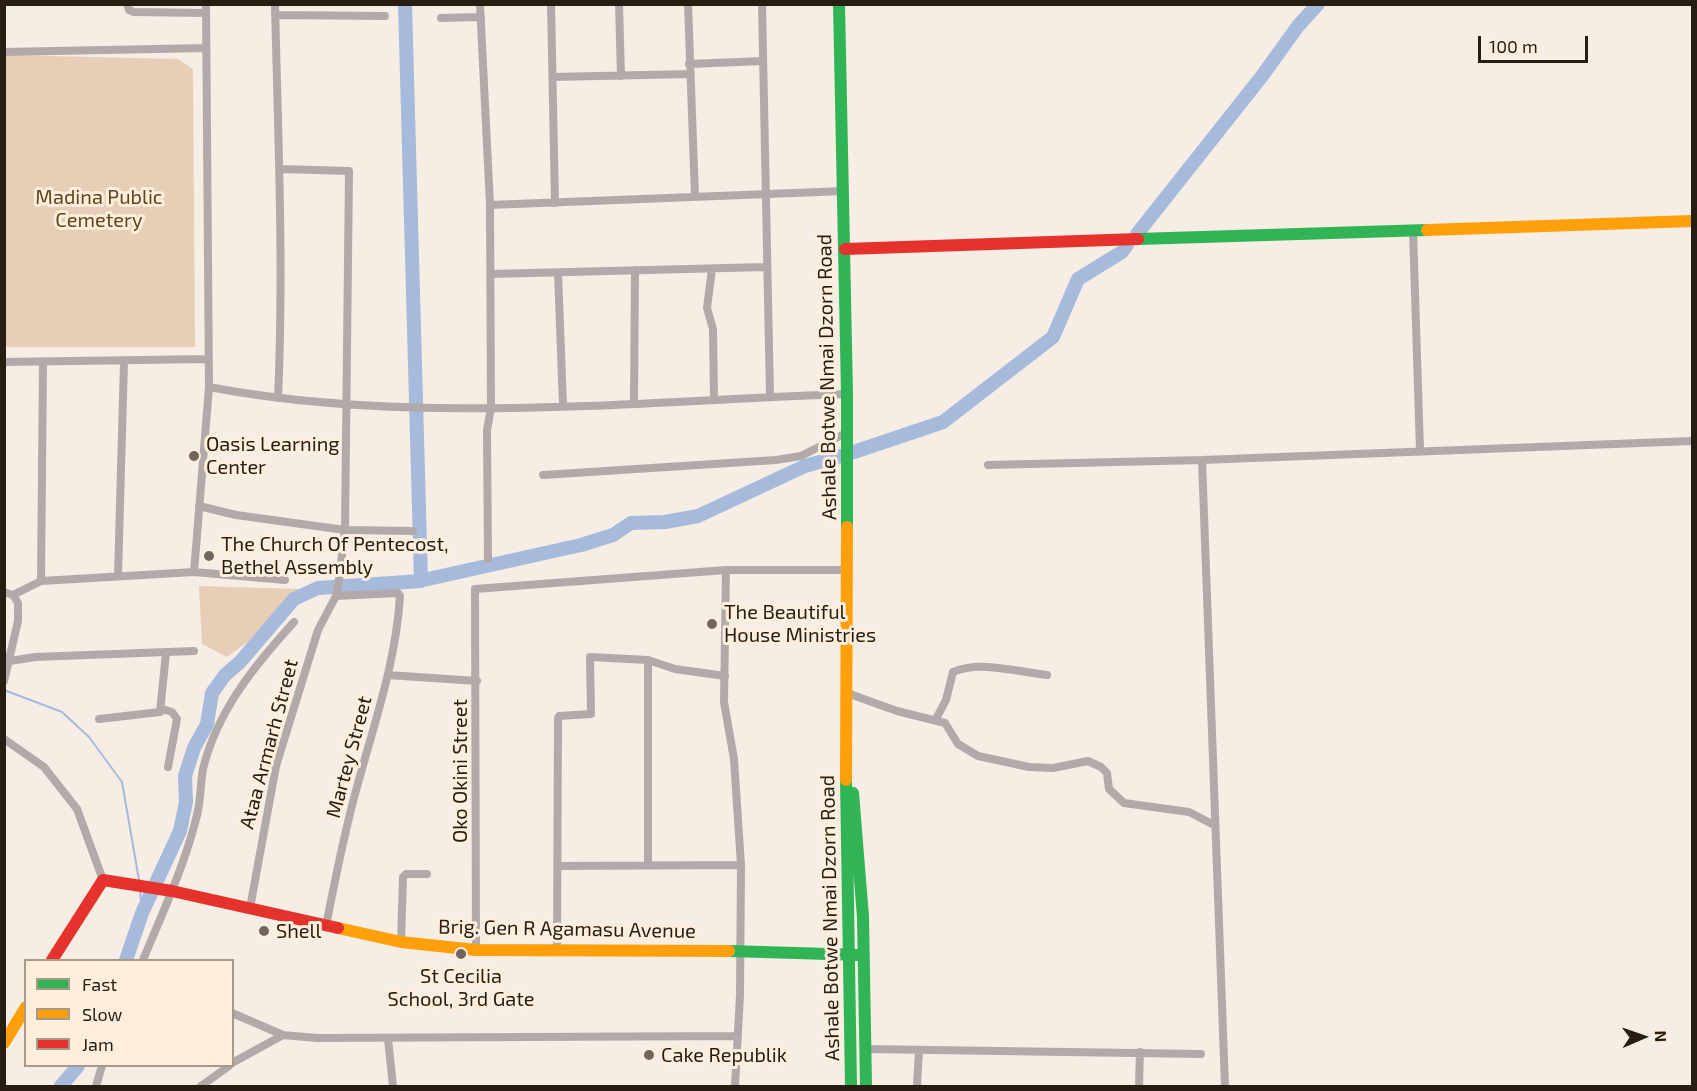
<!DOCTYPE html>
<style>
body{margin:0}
#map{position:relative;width:1697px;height:1091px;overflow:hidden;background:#f6ede4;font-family:"Exo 2",sans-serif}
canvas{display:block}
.frame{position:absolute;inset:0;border:6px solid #271d12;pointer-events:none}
.legend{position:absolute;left:24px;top:959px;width:210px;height:108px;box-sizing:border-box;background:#feeedc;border:2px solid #a89a8b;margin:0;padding:8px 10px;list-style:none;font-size:18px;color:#271d12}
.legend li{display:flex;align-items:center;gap:12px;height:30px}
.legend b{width:30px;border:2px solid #a89a8b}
.north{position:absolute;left:1613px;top:1007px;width:60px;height:60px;-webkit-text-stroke:4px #feeedc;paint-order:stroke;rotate:88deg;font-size:16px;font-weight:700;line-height:24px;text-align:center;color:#271d12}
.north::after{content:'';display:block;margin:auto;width:21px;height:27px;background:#271d12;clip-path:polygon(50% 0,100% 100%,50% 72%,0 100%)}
.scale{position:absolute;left:1478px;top:36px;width:110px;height:27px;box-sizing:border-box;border:3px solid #271d12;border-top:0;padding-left:8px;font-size:18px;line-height:21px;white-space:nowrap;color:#271d12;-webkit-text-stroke:4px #feeedc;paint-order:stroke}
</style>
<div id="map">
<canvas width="1697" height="1091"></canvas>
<div class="frame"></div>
<ul class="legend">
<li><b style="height:8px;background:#30b455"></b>Fast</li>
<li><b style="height:8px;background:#ff9f0a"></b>Slow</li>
<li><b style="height:8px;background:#e5322d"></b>Jam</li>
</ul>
<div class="north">N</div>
<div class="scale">100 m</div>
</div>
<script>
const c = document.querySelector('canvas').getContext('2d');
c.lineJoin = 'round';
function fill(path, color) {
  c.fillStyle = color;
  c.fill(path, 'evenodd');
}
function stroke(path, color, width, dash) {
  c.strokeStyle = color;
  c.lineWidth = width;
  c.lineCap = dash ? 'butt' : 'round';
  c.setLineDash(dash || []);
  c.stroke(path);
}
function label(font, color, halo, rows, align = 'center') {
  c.font = font + ' "Exo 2",sans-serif';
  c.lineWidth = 6;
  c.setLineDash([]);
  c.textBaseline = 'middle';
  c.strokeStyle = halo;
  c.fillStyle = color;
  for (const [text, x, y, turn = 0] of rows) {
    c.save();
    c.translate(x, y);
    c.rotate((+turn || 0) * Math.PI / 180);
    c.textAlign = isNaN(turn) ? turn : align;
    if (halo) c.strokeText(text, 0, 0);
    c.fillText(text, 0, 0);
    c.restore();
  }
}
fill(new Path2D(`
 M5 55 178 59 193 69 195 347H5Z
 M199 586 299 589 300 593 281 605 257 635 227 657 202 644Z`), '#e6cfb6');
stroke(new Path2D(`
 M4 690 62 712 89 737 122 782 139 880
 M140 889 142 913`), '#a6badb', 2);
stroke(new Path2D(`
 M1137 234 1262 76 1298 26 1318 4
 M854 452 943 422 1053 337 1078 279 1122 252 1127 245
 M419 581 581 545 613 535 631 523 665 522 698 516 805 466 841 456
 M126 960 142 913 180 831 186 802 185 776 194 748 207 724 212 693 225 675 240 662 294 599 318 588 421 581 405 4
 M61 1086 78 1066`), '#a6badb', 14);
stroke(new Path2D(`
 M127 4 129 10 134 12 206 13
 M275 4C278 136 284 267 278 398
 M480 4 490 205 491 408 487 430 488 559
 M551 4 555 203
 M619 4 621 76
 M688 4 695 196
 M762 4 770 396
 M275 15 385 16
 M441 18 481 17
 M4 52 206 48
 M689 64 762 61
 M553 77 690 74
 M490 205 844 191
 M1413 231 1420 450
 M712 269 707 308 713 329 714 399
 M558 273 563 405
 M491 274 766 267
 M4 362 208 359
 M209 387C414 426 639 401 847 394
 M634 402 635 270
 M1202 460 1225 1086
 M988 465 1202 460 1692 441
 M543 475 776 460 801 456 848 432
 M199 506 236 515 345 530 413 531
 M726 570 724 702 734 759 741 865 740 995 735 1086
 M194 572 209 387 206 4
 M118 576 124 362
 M41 581 43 363
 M4 592 13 595 18 603V621L4 681
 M13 595 41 581 194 572 285 580
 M648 660V864
 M10 661 35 657 194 651
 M388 675 477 681
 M847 693 897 711 945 723 958 744 978 756 1029 767 1053 768 1088 761 1101 767 1107 773 1109 789 1124 803 1189 812 1214 825
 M162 709 172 712 177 719 168 767
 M99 719 160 712 166 653
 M936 719 946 700 953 672C980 660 1018 672 1047 675
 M4 739 44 767 77 809 103 880
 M558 866 741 865
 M250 908 276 766 318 630 336 596 339 580 345 530 349 171 280 169
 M326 926C335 880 344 833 357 787 374 724 396 662 400 596L398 593 336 596
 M401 942 403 877 406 874H427
 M476 950 475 589 726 570H848
 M557 951 558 718 559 716 591 714 590 657 648 660 675 669 725 676
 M143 960C162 914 184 867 196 819 201 803 200 785 203 769 217 711 255 665 294 622
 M232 1013 283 1035 317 1038 738 1036
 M388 1039 393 1086
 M864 1049 1201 1054
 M232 1063 283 1035
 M96 1086 102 1066
 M201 1086 229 1066
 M917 1086 919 1050
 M1139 1086 1140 1052`), '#b1aaa9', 8);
stroke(new Path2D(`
 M839 4 847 394V527
 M1138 239 1427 230
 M846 780 851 1086
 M853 793 863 917 866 1086
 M729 951 862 955`), '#30b455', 12);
stroke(new Path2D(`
 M1427 230 1692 221
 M846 780 847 527
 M338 928 401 942 476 950 729 951
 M4 1043 26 1007`), '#ff9f0a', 12);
stroke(new Path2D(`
 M845 249 1138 239
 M52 960 103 880 172 891 338 928`), '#e5322d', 12);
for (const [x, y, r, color] of [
 [194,456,6,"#6f665c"],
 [209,556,6,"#6f665c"],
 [712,624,6,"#6f665c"],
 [264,931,6,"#6f665c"],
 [461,954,6,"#6f665c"],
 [649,1055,6,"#6f665c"]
]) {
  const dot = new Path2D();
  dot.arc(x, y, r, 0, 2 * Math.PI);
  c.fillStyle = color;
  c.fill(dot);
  stroke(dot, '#feeedc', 2);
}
label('20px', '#62441d', '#feeedc', [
 ["Madina Public",99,197],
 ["Cemetery",99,220]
]);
label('20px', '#271d12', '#feeedc', [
 ["Ashale Botwe Nmai Dzorn Road",827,377,-91],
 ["Ataa Armarh Street",269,744,-75],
 ["Martey Street",349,757,-75],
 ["Oko Okini Street",460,771,-90],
 ["Ashale Botwe Nmai Dzorn Road",830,918,-91],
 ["Brig. Gen R Agamasu Avenue",567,929,1]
]);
label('20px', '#271d12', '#feeedc', [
 ["Oasis Learning",206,444],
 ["Center",206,467],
 ["The Church Of Pentecost,",221,544],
 ["Bethel Assembly",221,567],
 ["The Beautiful",724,612],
 ["House Ministries",724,635],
 ["Shell",276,931],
 ["St Cecilia",461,976,"center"],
 ["School, 3rd Gate",461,999,"center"],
 ["Cake Republik",661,1055]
], 'left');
</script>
